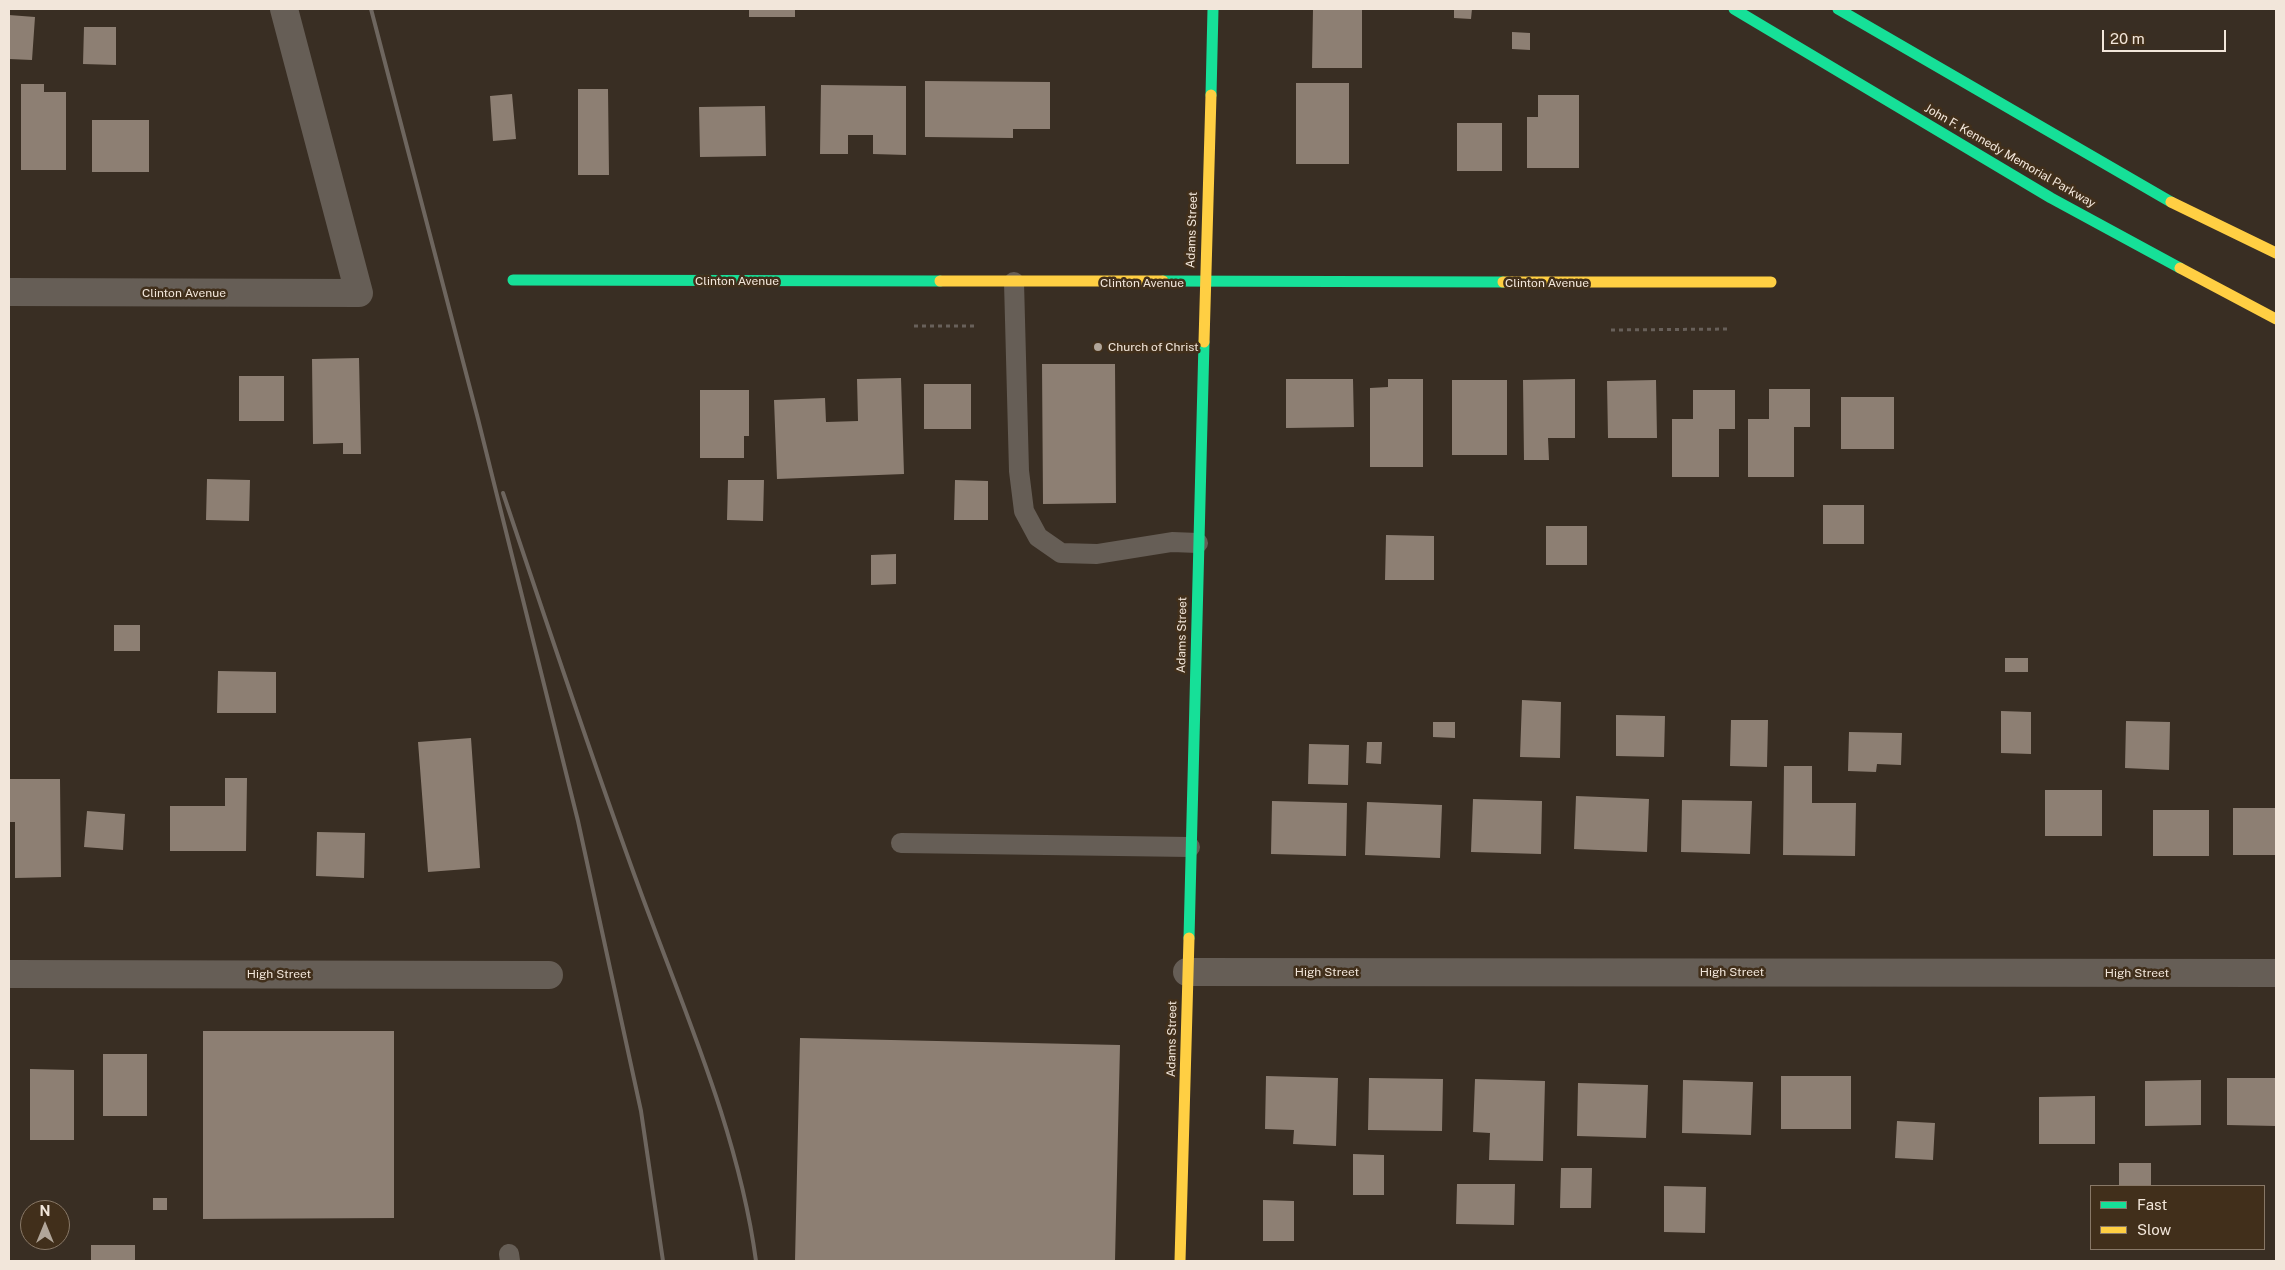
<!DOCTYPE html>
<style>
body{margin:0}
#map{position:relative;width:2285px;height:1270px;overflow:hidden;background:#392e23;font-family:"Public Sans",sans-serif}
canvas{display:block}
.frame{position:absolute;inset:0;border:10px solid #f2e6da;pointer-events:none}
.legend{position:absolute;left:2090px;top:1185px;width:175px;height:65px;box-sizing:border-box;background:#412f1b;border:1px solid #887867;margin:0;padding:6px 9px;list-style:none;font-size:15px;color:#f2e6da}
.legend li{display:flex;align-items:center;gap:10px;height:25px}
.legend b{width:25px;border:1px solid #887867}
.north{position:absolute;left:20px;top:1200px;width:50px;height:50px;box-sizing:border-box;background:#412f1b;border:1px solid #887867;border-radius:50%;rotate:0deg;font-size:14px;font-weight:700;line-height:20px;text-align:center;color:#f2e6da}
.north::after{content:'';display:block;margin:auto;width:18px;height:22px;background:#b1a69a;clip-path:polygon(50% 0,100% 100%,50% 72%,0 100%)}
.scale{position:absolute;left:2102px;top:30px;width:124px;height:22px;box-sizing:border-box;border:2px solid #f2e6da;border-top:0;padding-left:6px;font-size:15px;line-height:18px;white-space:nowrap;color:#f2e6da;-webkit-text-stroke:4px #412f1b;paint-order:stroke}
</style>
<div id="map">
<canvas width="2285" height="1270"></canvas>
<div class="frame"></div>
<ul class="legend">
<li><b style="height:6px;background:#16e098"></b>Fast</li>
<li><b style="height:6px;background:#ffcf43"></b>Slow</li>
</ul>
<div class="north">N</div>
<div class="scale">20 m</div>
</div>
<script>
const c = document.querySelector('canvas').getContext('2d');
c.lineJoin = 'round';
function fill(path, color) {
  c.fillStyle = color;
  c.fill(path, 'evenodd');
}
function stroke(path, color, width, dash) {
  c.strokeStyle = color;
  c.lineWidth = width;
  c.lineCap = dash ? 'butt' : 'round';
  c.setLineDash(dash || []);
  c.stroke(path);
}
function label(font, color, halo, rows, align = 'center') {
  c.font = font + ' "Public Sans",sans-serif';
  c.lineWidth = 5;
  c.setLineDash([]);
  c.textBaseline = 'middle';
  c.strokeStyle = halo;
  c.fillStyle = color;
  for (const [text, x, y, turn = 0] of rows) {
    c.save();
    c.translate(x, y);
    c.rotate((+turn || 0) * Math.PI / 180);
    c.textAlign = isNaN(turn) ? turn : align;
    if (halo) c.strokeText(text, 0, 0);
    c.fillText(text, 0, 0);
    c.restore();
  }
}
fill(new Path2D(`
 M749 9H795V17H749Z
 M1313 9H1362V68H1312Z
 M1454 9H1472L1471 19 1454 18Z
 M9 15 35 17 32 60 9 59Z
 M84 27H116V65L83 64Z
 M1512 32 1530 33V50L1512 49Z
 M925 81 1050 82V129H1013V138L925 137Z
 M1296 83H1349V164H1296Z
 M21 84H44V92H66V170H21Z
 M821 85 906 86V155L873 154V135H848V154H820Z
 M578 89H608L609 175H578Z
 M512 94 516 139 493 141 490 96Z
 M1538 95H1579V168H1527V117H1538Z
 M765 106 766 156 700 157 699 107Z
 M92 120H149V172H92Z
 M1457 123H1502V171H1457Z
 M359 358 361 454H343V443L313 444 312 359Z
 M1042 364H1115L1116 503 1043 504Z
 M239 376H284V421H239Z
 M901 378 904 474 777 479 774 400 825 398 826 422 858 421 857 379Z
 M1286 379H1353L1354 427 1286 428Z
 M1388 379H1423V467H1370V388L1388 387Z
 M1575 379V438H1548L1549 460H1524L1523 380Z
 M1452 380H1507V455H1452Z
 M1656 380 1657 438H1608L1607 381Z
 M924 384H971V429H924Z
 M1769 389H1810V427H1794V477H1748V419H1769Z
 M700 390H749V436H744V458H700Z
 M1693 390H1735V429H1719V477H1672V419H1693Z
 M1841 397H1894V449H1841Z
 M207 479 250 480 249 521 206 520Z
 M728 480H764L763 521 727 520Z
 M955 480 988 481V520H954Z
 M1823 505H1864V544H1823Z
 M1546 526H1587V565H1546Z
 M1386 535 1434 536V580H1385Z
 M896 554V584L871 585V555Z
 M114 625H140V651H114Z
 M2005 658H2028V672H2005Z
 M218 671 276 672V713H217Z
 M1522 700 1561 702 1560 758 1520 757Z
 M2001 711 2031 712V754L2001 753Z
 M1616 715 1665 716 1664 757 1616 756Z
 M1731 720H1768L1767 767 1730 766Z
 M2126 721 2170 722 2169 770 2125 768Z
 M1433 722H1455V738L1433 737Z
 M1849 732 1902 733 1901 765 1877 764 1876 772 1848 771Z
 M471 738 480 868 428 872 418 742Z
 M1367 742H1382L1381 764 1366 763Z
 M1309 744 1349 745 1348 785 1308 784Z
 M1784 766H1812V803H1856L1855 856 1783 855Z
 M225 778H247L246 851H170V806H225Z
 M9 779H60L61 877 15 878V822H9Z
 M2045 790H2102V836H2045Z
 M1576 796 1649 799 1647 852 1574 849Z
 M1473 799 1542 801 1541 854 1471 852Z
 M1682 800 1752 801 1750 854 1681 852Z
 M1272 801 1347 803 1346 856 1271 854Z
 M1367 802 1442 805 1440 858 1365 855Z
 M2233 808H2276V855H2233Z
 M2153 810H2209V856H2153Z
 M87 811 125 814 123 850 84 847Z
 M317 832 365 833 364 878 316 876Z
 M203 1031H394V1218L203 1219Z
 M800 1038 1120 1045 1115 1261H795Z
 M103 1054H147V1116H103Z
 M30 1069 74 1070V1140H30Z
 M1266 1076 1338 1078 1336 1146 1293 1144 1294 1130 1265 1129Z
 M1781 1076H1851V1129H1781Z
 M1369 1078 1443 1079 1442 1131 1368 1130Z
 M2227 1078H2276V1126L2227 1125Z
 M1475 1079 1545 1081 1543 1161 1489 1160 1490 1133 1473 1132Z
 M1683 1080 1753 1082 1751 1135 1682 1133Z
 M2201 1080V1125L2145 1126V1081Z
 M1578 1083 1648 1085 1646 1138 1577 1136Z
 M2095 1096V1144H2039V1097Z
 M1897 1121 1935 1123 1933 1160 1895 1158Z
 M1353 1154 1384 1155V1195H1353Z
 M2119 1163H2151V1186H2119Z
 M1561 1168H1592L1591 1208H1560Z
 M1457 1184H1515L1514 1225 1456 1224Z
 M1664 1186 1706 1187 1705 1233 1664 1232Z
 M153 1198H167V1210H153Z
 M1263 1200 1294 1201V1241H1263Z
 M91 1245H135V1261H91Z`), '#8d7f73');
stroke(new Path2D(`
 M914 326H977
 M1611 330 1731 329`), '#68605a', 3, [4, 4]);
stroke(new Path2D(`
 M1014 282 1019 471 1024 511 1038 537 1061 553 1097 554 1172 542 1198 543
 M901 843 1190 847
 M509 1254 510 1261`), '#665e56', 20);
stroke(new Path2D(`
 M9 292 359 293 284 9
 M1187 972 2276 973
 M9 974 549 975`), '#665e56', 28);
stroke(new Path2D(`
 M1734 9 2051 198 2180 268
 M1838 9 2171 202
 M1211 95 1213 9
 M513 280 940 281
 M1163 281 1503 282
 M1189 938 1204 342`), '#16e098', 11);
stroke(new Path2D(`
 M2171 202 2276 253
 M2180 268 2276 319
 M940 281H1163
 M1503 282H1771
 M1204 342 1211 95
 M1180 1261 1189 938`), '#ffcf43', 11);
stroke(new Path2D(`
 M371 9 478 419 578 821 641 1111 663 1261
 M503 493C548 626 592 760 641 893 685 1013 739 1134 756 1261`), '#6e665f', 4);
for (const [x, y, r, color] of [
 [1098,347,5,"#b1a69a"]
]) {
  const dot = new Path2D();
  dot.arc(x, y, r, 0, 2 * Math.PI);
  c.fillStyle = color;
  c.fill(dot);
  stroke(dot, '#412f1b', 2);
}
label('12px', '#f2e6da', '#412f1b', [
 ["John F. Kennedy Memorial Parkway",2010,156,30],
 ["Adams Street",1192,230,-88],
 ["Clinton Avenue",737,281],
 ["Clinton Avenue",1142,283],
 ["Clinton Avenue",1547,283],
 ["Clinton Avenue",184,293],
 ["Adams Street",1182,635,-89],
 ["High Street",1327,972],
 ["High Street",1732,972],
 ["High Street",2137,973],
 ["High Street",279,974],
 ["Adams Street",1172,1039,-89]
]);
label('12px', '#f2e6da', '#412f1b', [
 ["Church of Christ",1108,347]
], 'left');
</script>
